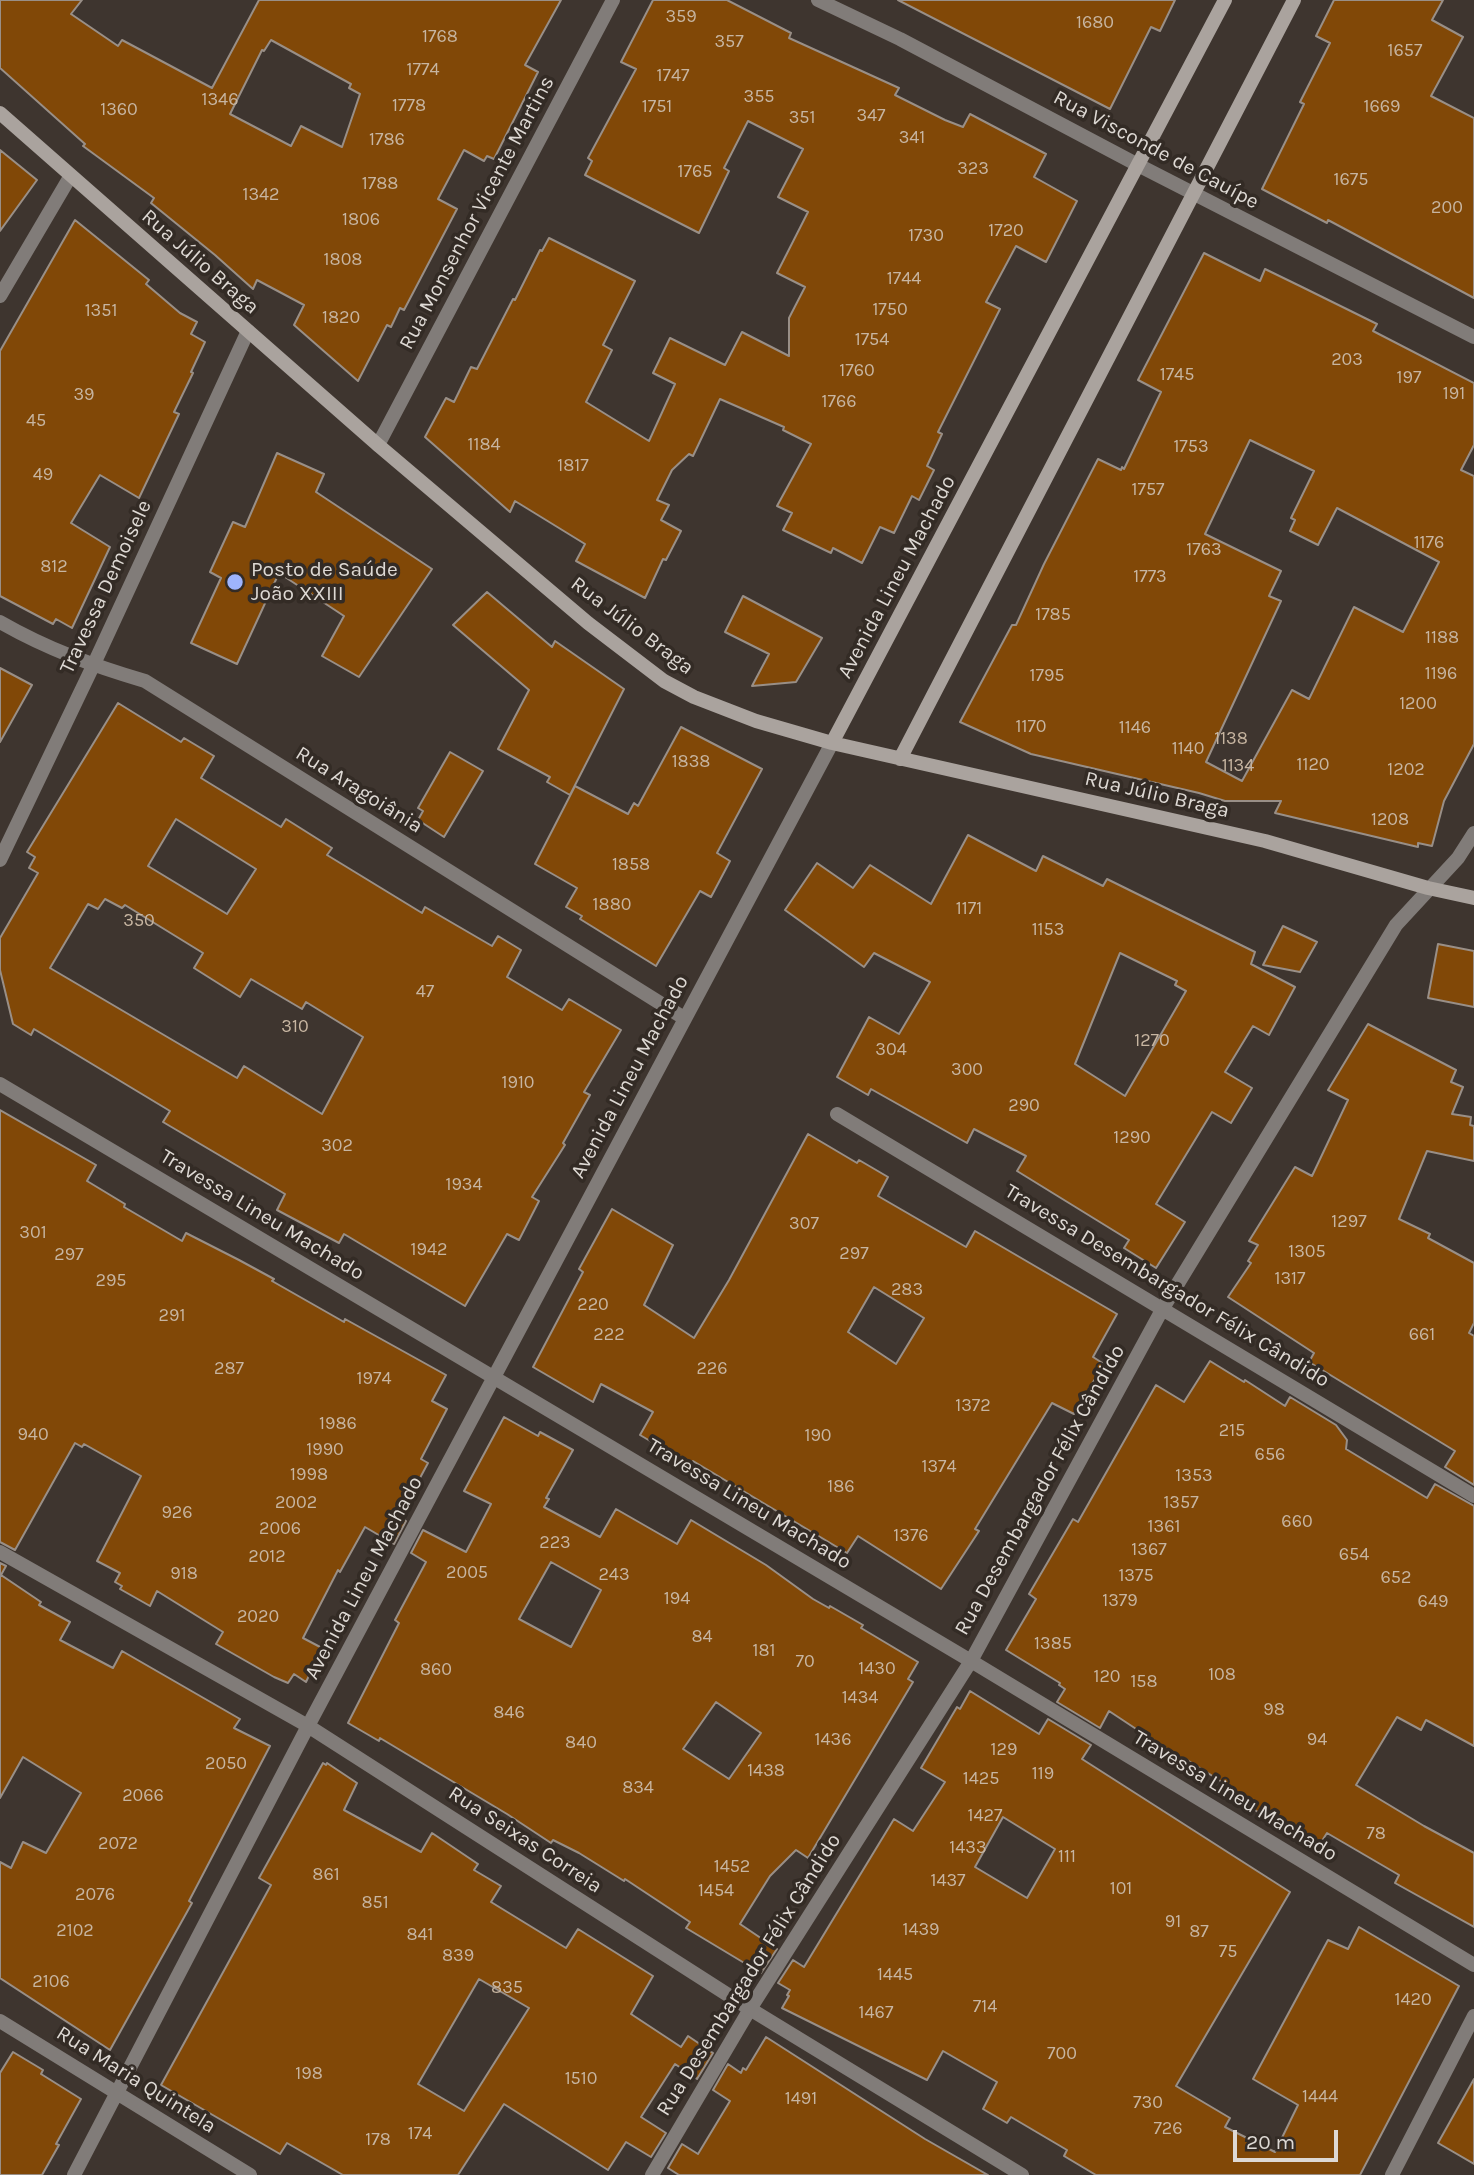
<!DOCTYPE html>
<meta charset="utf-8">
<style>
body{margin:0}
#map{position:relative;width:1474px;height:2175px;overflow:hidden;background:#3e352f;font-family:Karla,sans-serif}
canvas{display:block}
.scale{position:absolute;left:1233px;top:2130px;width:105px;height:32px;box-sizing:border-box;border:4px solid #ded9d4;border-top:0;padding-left:9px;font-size:21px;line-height:24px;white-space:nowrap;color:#ded9d4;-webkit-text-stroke:5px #332b25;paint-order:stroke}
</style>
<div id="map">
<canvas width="1474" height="2175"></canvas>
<div class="scale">20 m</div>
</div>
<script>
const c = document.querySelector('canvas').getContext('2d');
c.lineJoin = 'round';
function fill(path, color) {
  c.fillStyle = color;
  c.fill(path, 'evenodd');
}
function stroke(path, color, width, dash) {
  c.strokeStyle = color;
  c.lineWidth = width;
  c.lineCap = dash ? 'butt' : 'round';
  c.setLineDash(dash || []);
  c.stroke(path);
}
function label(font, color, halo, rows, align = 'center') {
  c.font = font + ' Karla,sans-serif';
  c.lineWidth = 7;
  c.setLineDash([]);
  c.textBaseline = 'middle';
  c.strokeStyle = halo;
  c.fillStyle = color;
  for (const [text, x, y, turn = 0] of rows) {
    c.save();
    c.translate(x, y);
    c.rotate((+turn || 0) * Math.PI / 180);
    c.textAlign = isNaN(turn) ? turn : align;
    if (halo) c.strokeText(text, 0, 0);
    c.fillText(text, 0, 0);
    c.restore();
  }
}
const building = new Path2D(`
 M0 0H82L71 14 118 46 122 40 212 88 259 0H561L525 65 538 72 494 159 487 156 484 161 464 150 438 199 457 209 404 310 400 308 391 327 387 325 358 381 294 325 304 305 257 280 253 289 215 255 151 203 154 198 83 146 85 144 0 68ZM271 40 351 84 349 88 360 94 342 147 301 126 291 146 230 114 262 50 264 51Z
 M653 0H727L791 33 789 38 899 88 895 95 945 120 963 127 970 114 1046 154 1034 177 1077 201 1046 262 1016 246 986 302 1000 309 938 432 942 434 927 466 934 470 919 500 912 496 894 533 880 527 862 563 833 548 831 553 783 530 792 513 777 506 811 444 783 430 784 427 720 399 693 456 689 454 672 470 657 500 669 505 661 520 681 531 666 560 663 559 645 598 576 561 585 544 515 501 510 512 425 437 446 398 454 402 471 367 477 369 513 299 515 300 540 250 542 251 549 238 635 281 603 345 612 350 586 402 649 441 675 384 653 373 670 338 725 365 742 332 789 356V318L805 287 777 273 808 212 778 197 803 149 748 121 724 168 729 171 699 233 585 175 592 161 588 158 636 69 621 62Z
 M898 0H1175L1160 31 1151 27 1110 109Z
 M1334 0H1443L1432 20 1463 37 1431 96 1474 118V298L1328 220 1327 223 1262 189 1304 104 1300 102 1330 43 1316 36Z
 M0 150 37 180 0 231Z
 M75 220 149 280 146 284 180 313 197 322 191 334 205 342 191 372 193 373 174 412 179 414 139 498 100 475 71 523 110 547 72 628 56 619 53 624 0 596V351Z
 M1204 253 1260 281 1265 269 1302 287 1377 324 1373 331 1474 383V445L1461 470 1474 476V744L1444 801 1432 846 1418 843V847L1275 813 1281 801H1225L1199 793 1031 754 960 722 1012 625H1016L1044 564 1098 459 1121 470 1122 467 1124 469 1161 392 1138 380ZM1250 440 1314 471 1291 518 1295 520 1290 531 1318 545 1337 508 1439 562 1403 632 1354 607 1309 699 1292 690 1242 781 1206 762 1281 601 1269 596 1281 571 1205 534Z
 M277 453 324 474 316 492 432 569 359 677 322 656 344 616 279 573 237 664 191 643 221 578 210 572 233 522 245 527Z
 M487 592 552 647 555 641 624 689 570 795 547 782 550 777 498 749 529 690 453 625Z
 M743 596 822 638 796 682 752 686 769 654 725 632Z
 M0 668 32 685 0 742Z
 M118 703 181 742 184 738 214 756 201 778 281 827 286 819 332 848 327 855 422 913 425 907 492 946 498 936 521 950 507 977 562 1010 569 999 621 1030 584 1092 590 1095 563 1143 565 1145 532 1197 539 1201 519 1240 507 1234 465 1306 344 1234 339 1243 277 1210 285 1194 163 1122 170 1111 34 1029 31 1035 13 1024 0 970V938L38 873 29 868 35 857 27 852ZM176 819 256 869 227 914 148 866ZM105 899 122 908 125 905 203 953 194 968 240 997 251 979 302 1009 306 1002 363 1037 322 1114 244 1066 237 1078 50 968 88 904 98 909Z
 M681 727 762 769 717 853 730 861 711 897 700 891 656 966 580 919 582 916 566 907 577 888 535 864 575 786 628 814 634 803 638 806Z
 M450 752 483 771 444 837 418 820 423 811 418 808Z
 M968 835 1036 871 1043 856 1103 886 1107 879 1255 952 1251 964 1295 987 1269 1035 1253 1026 1225 1072 1252 1088 1231 1123 1212 1112 1156 1204 1185 1222 1156 1268 1124 1248 1129 1240 1017 1171 1026 1156 974 1129 967 1143 871 1089 868 1095 837 1077 869 1017 899 1034 930 982 874 953 864 967 785 910 817 863 853 888 870 865 931 904ZM1120 953 1177 981 1175 985 1186 991 1125 1096 1075 1064Z
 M1283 926 1317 942 1300 972 1263 965Z
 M1438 944 1474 951V1007L1428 998Z
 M1368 1024 1456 1070 1451 1082 1463 1087 1452 1114 1471 1117 1470 1125 1474 1126V1161L1427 1151 1399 1219 1430 1234 1428 1238 1474 1263V1323L1469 1333 1474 1336V1485L1445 1467 1455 1451 1309 1362 1314 1353 1228 1297 1251 1263 1248 1261 1258 1245 1249 1241 1295 1167 1312 1176 1348 1100 1328 1090Z
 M0 1110 96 1165 87 1181 125 1204 124 1207 182 1241 186 1233 239 1260 274 1279 272 1281 344 1322 345 1319 446 1375 432 1401 447 1409 421 1459 428 1463 399 1517 406 1521 394 1544 365 1527 340 1572 338 1570 303 1638 322 1648 306 1682 294 1674 288 1683 274 1677 216 1644 223 1632 157 1591 150 1606 120 1589 122 1586 115 1582 120 1573 97 1561 141 1476 84 1444 82 1447 75 1443 15 1550 0 1542Z
 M808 1134 857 1163 859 1160 888 1177 878 1196 966 1247 975 1231 1117 1314 1093 1357 1104 1364 1074 1414 1052 1403 975 1529 979 1531 941 1589 858 1536 847 1553 693 1461 691 1465 640 1435 653 1412 601 1384 593 1402 533 1367 583 1272 579 1269 612 1209 673 1245 644 1305 694 1338 729 1280ZM874 1287 924 1318 896 1364 848 1332Z
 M1210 1361 1244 1382 1245 1380 1285 1406 1290 1397 1336 1425 1347 1440 1346 1449 1427 1498 1435 1484 1474 1506V1746L1426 1720 1421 1730 1397 1717 1356 1785 1424 1826 1474 1853V1927L1395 1883 1399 1875 1327 1833 1320 1844 1280 1819 1276 1825 1248 1805 1230 1787 1184 1758 1183 1760 1109 1711 1100 1728 1057 1702 1065 1689 1059 1685 1060 1683 1006 1650 1036 1599 1029 1594 1073 1519 1078 1522 1156 1385 1184 1402Z
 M504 1417 538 1436 540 1432 573 1450 546 1498 549 1499 544 1507 600 1537 616 1509 677 1544 691 1520 766 1565 813 1599 829 1608 830 1606 863 1625 861 1628 918 1662 908 1679 913 1682 808 1858 796 1850 770 1876 740 1924 777 1949 761 1973 686 1928 690 1922 625 1879 624 1881 579 1853 553 1840 551 1843 507 1814 380 1738 379 1741 348 1723 399 1623 395 1620 426 1562 411 1553 423 1530 466 1552 491 1504 464 1491ZM551 1562 601 1590 571 1647 519 1619ZM716 1702 761 1733 729 1779 683 1749Z
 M0 1563 6 1566 1 1575 41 1602 39 1605 70 1622 60 1640 113 1668 122 1651 240 1719 234 1728 270 1746 189 1901 192 1903 110 2050 0 1978V1862L11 1868 23 1842 46 1853 81 1793 23 1757 0 1798Z
 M970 1691 1039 1734 1048 1719 1091 1745 1082 1759 1290 1892 1176 2086 1230 2118 1225 2127 1275 2152 1298 2105 1253 2079 1328 1940 1348 1949 1359 1927 1459 1986 1360 2175H1096L1064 2156 1067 2150 1011 2117 1007 2123 983 2109 997 2082 943 2051 927 2080 782 2008 789 1996 787 1995 790 1990 778 1983 793 1960 804 1967 894 1819 913 1831 945 1782 921 1768 957 1707 960 1709ZM1003 1817 1055 1849 1027 1898 975 1867Z
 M323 1763 326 1765 327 1763 357 1783 344 1810 421 1852 432 1833 478 1864 474 1870 501 1886 491 1902 566 1948 578 1929 653 1976 631 2014 681 2047 688 2036 713 2053 697 2079 675 2064 641 2117 666 2133 651 2157 626 2142 608 2170 504 2104 458 2175H343L287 2143 280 2154 161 2085 271 1885 259 1878ZM479 1979 529 2008 464 2111 418 2084Z
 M766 2037 925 2139 988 2175H679L668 2168 682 2144 698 2154 730 2101 713 2090 728 2064 741 2073 743 2068 746 2070Z
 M13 2052 43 2070 41 2074 81 2099 56 2144 59 2145 42 2175H0V2073Z
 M1474 2079V2164L1438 2143Z`);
fill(building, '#814807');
stroke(building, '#998f87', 2);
stroke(new Path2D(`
 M818 0 900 39 1138 165 1474 337
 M0 296 70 177
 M378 445 613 0
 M0 622C47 649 94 666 145 681L684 1018
 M0 860 93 666 248 331
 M0 1084 971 1661 1474 1965
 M837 1114 1474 1496
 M0 1552 308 1726 750 2009 1022 2175
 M0 2021 250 2175
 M74 2175 308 1726 832 743
 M652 2175 750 2009 971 1661 1163 1308 1396 925 1458 858 1474 833
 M1392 2175 1474 2016`), '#817c79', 14);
stroke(new Path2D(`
 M0 113 378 445 588 623 664 681 694 697 756 721 832 743 1265 841 1428 888 1474 898
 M832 743 1225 0
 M900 759 1294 0`), '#aaa39e', 14);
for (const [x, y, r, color] of [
 [235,582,9,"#9eb4fd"]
]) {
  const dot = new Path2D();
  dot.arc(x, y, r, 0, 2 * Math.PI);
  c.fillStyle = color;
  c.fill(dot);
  stroke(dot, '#332b25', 2.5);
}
label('18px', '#c7b5a1', null, [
 ["359",681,17],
 ["1680",1095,23],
 ["1768",440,37],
 ["357",729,42],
 ["1657",1405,51],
 ["1774",423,70],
 ["1747",673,76],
 ["355",759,97],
 ["1346",220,100],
 ["1778",409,106],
 ["1751",657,107],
 ["1669",1382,107],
 ["1360",119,110],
 ["347",871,116],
 ["351",802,118],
 ["341",912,138],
 ["1786",387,140],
 ["323",973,169],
 ["1765",695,172],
 ["1675",1351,180],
 ["1788",380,184],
 ["1342",261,195],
 ["200",1447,208],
 ["1806",361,220],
 ["1720",1006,231],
 ["1730",926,236],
 ["1808",343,260],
 ["1744",904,279],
 ["1750",890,310],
 ["1351",101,311],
 ["1820",341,318],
 ["1754",872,340],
 ["203",1347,360],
 ["1760",857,371],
 ["1745",1177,375],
 ["197",1409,378],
 ["191",1454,394],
 ["39",84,395],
 ["1766",839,402],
 ["45",36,421],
 ["1184",484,445],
 ["1753",1191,447],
 ["1817",573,466],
 ["49",43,475],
 ["1757",1148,490],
 ["1176",1429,543],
 ["1763",1204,550],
 ["812",54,567],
 ["1773",1150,577],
 ["1785",1053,615],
 ["1188",1442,638],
 ["1196",1441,674],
 ["1795",1047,676],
 ["1200",1418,704],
 ["1170",1031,727],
 ["1146",1135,728],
 ["1138",1231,739],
 ["1140",1188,749],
 ["1838",691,762],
 ["1120",1313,765],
 ["1134",1238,766],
 ["1202",1406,770],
 ["1208",1390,820],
 ["1858",631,865],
 ["1880",612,905],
 ["1171",969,909],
 ["350",139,921],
 ["1153",1048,930],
 ["47",425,992],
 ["310",295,1027],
 ["1270",1152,1041],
 ["304",891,1050],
 ["300",967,1070],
 ["1910",518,1083],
 ["290",1024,1106],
 ["1290",1132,1138],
 ["302",337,1146],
 ["1934",464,1185],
 ["1297",1349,1222],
 ["307",804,1224],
 ["301",33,1233],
 ["1942",429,1250],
 ["1305",1307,1252],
 ["297",854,1254],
 ["297",69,1255],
 ["1317",1290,1279],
 ["295",111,1281],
 ["283",907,1290],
 ["220",593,1305],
 ["291",172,1316],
 ["222",609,1335],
 ["661",1422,1335],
 ["287",229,1369],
 ["226",712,1369],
 ["1974",374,1379],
 ["1372",973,1406],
 ["1986",338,1424],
 ["215",1232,1431],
 ["940",33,1435],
 ["190",818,1436],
 ["1990",325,1450],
 ["656",1270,1455],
 ["1374",939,1467],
 ["1998",309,1475],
 ["1353",1194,1476],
 ["186",841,1487],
 ["2002",296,1503],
 ["1357",1181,1503],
 ["926",177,1513],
 ["660",1297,1522],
 ["1361",1164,1527],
 ["2006",280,1529],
 ["1376",911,1536],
 ["223",555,1543],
 ["1367",1149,1550],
 ["654",1354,1555],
 ["2012",267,1557],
 ["2005",467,1573],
 ["918",184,1574],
 ["243",614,1575],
 ["1375",1136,1576],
 ["652",1396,1578],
 ["194",677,1599],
 ["1379",1120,1601],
 ["649",1433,1602],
 ["2020",258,1617],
 ["84",702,1637],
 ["1385",1053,1644],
 ["181",764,1651],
 ["70",805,1662],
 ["1430",877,1669],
 ["860",436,1670],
 ["108",1222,1675],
 ["120",1107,1677],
 ["158",1144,1682],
 ["1434",860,1698],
 ["98",1274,1710],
 ["846",509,1713],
 ["1436",833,1740],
 ["94",1317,1740],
 ["840",581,1743],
 ["129",1004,1750],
 ["2050",226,1764],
 ["1438",766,1771],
 ["119",1043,1774],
 ["1425",981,1779],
 ["834",638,1788],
 ["2066",143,1796],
 ["1427",985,1816],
 ["78",1376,1834],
 ["2072",118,1844],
 ["1433",968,1848],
 ["111",1067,1857],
 ["1452",732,1867],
 ["861",326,1875],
 ["1437",948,1881],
 ["101",1121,1889],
 ["1454",716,1891],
 ["2076",95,1895],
 ["851",375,1903],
 ["91",1173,1922],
 ["1439",921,1930],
 ["2102",75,1931],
 ["87",1199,1932],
 ["841",420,1935],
 ["75",1228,1952],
 ["839",458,1956],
 ["1445",895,1975],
 ["2106",51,1982],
 ["835",507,1988],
 ["1420",1413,2000],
 ["714",985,2007],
 ["1467",876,2013],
 ["700",1062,2054],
 ["198",309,2074],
 ["1510",581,2079],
 ["1444",1320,2097],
 ["1491",801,2099],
 ["730",1148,2103],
 ["726",1168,2129],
 ["174",420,2134],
 ["178",378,2140]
]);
label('21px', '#ded9d4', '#332b25', [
 ["Rua Visconde de Cauípe",1156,150,28],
 ["Rua Monsenhor Vicente Martins",477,213,-62],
 ["Rua Júlio Braga",200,262,41],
 ["Avenida Lineu Machado",897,577,-62],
 ["Travessa Demoisele",106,587,-65],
 ["Rua Júlio Braga",632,626,37],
 ["Rua Aragoiânia",359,790,32],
 ["Rua Júlio Braga",1157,795,13],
 ["Avenida Lineu Machado",630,1077,-62],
 ["Travessa Lineu Machado",262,1215,31],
 ["Travessa Desembargador Félix Cândido",1167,1286,31],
 ["Rua Desembargador Félix Cândido",1040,1490,-61],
 ["Travessa Lineu Machado",749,1504,31],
 ["Avenida Lineu Machado",364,1578,-62],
 ["Travessa Lineu Machado",1235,1796,31],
 ["Rua Seixas Correia",525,1840,33],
 ["Rua Desembargador Félix Cândido",749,1975,-58],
 ["Rua Maria Quintela",136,2080,32]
]);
label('21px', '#ded9d4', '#332b25', [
 ["Posto de Saúde",251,570],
 ["João XXIII",251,594]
], 'left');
</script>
